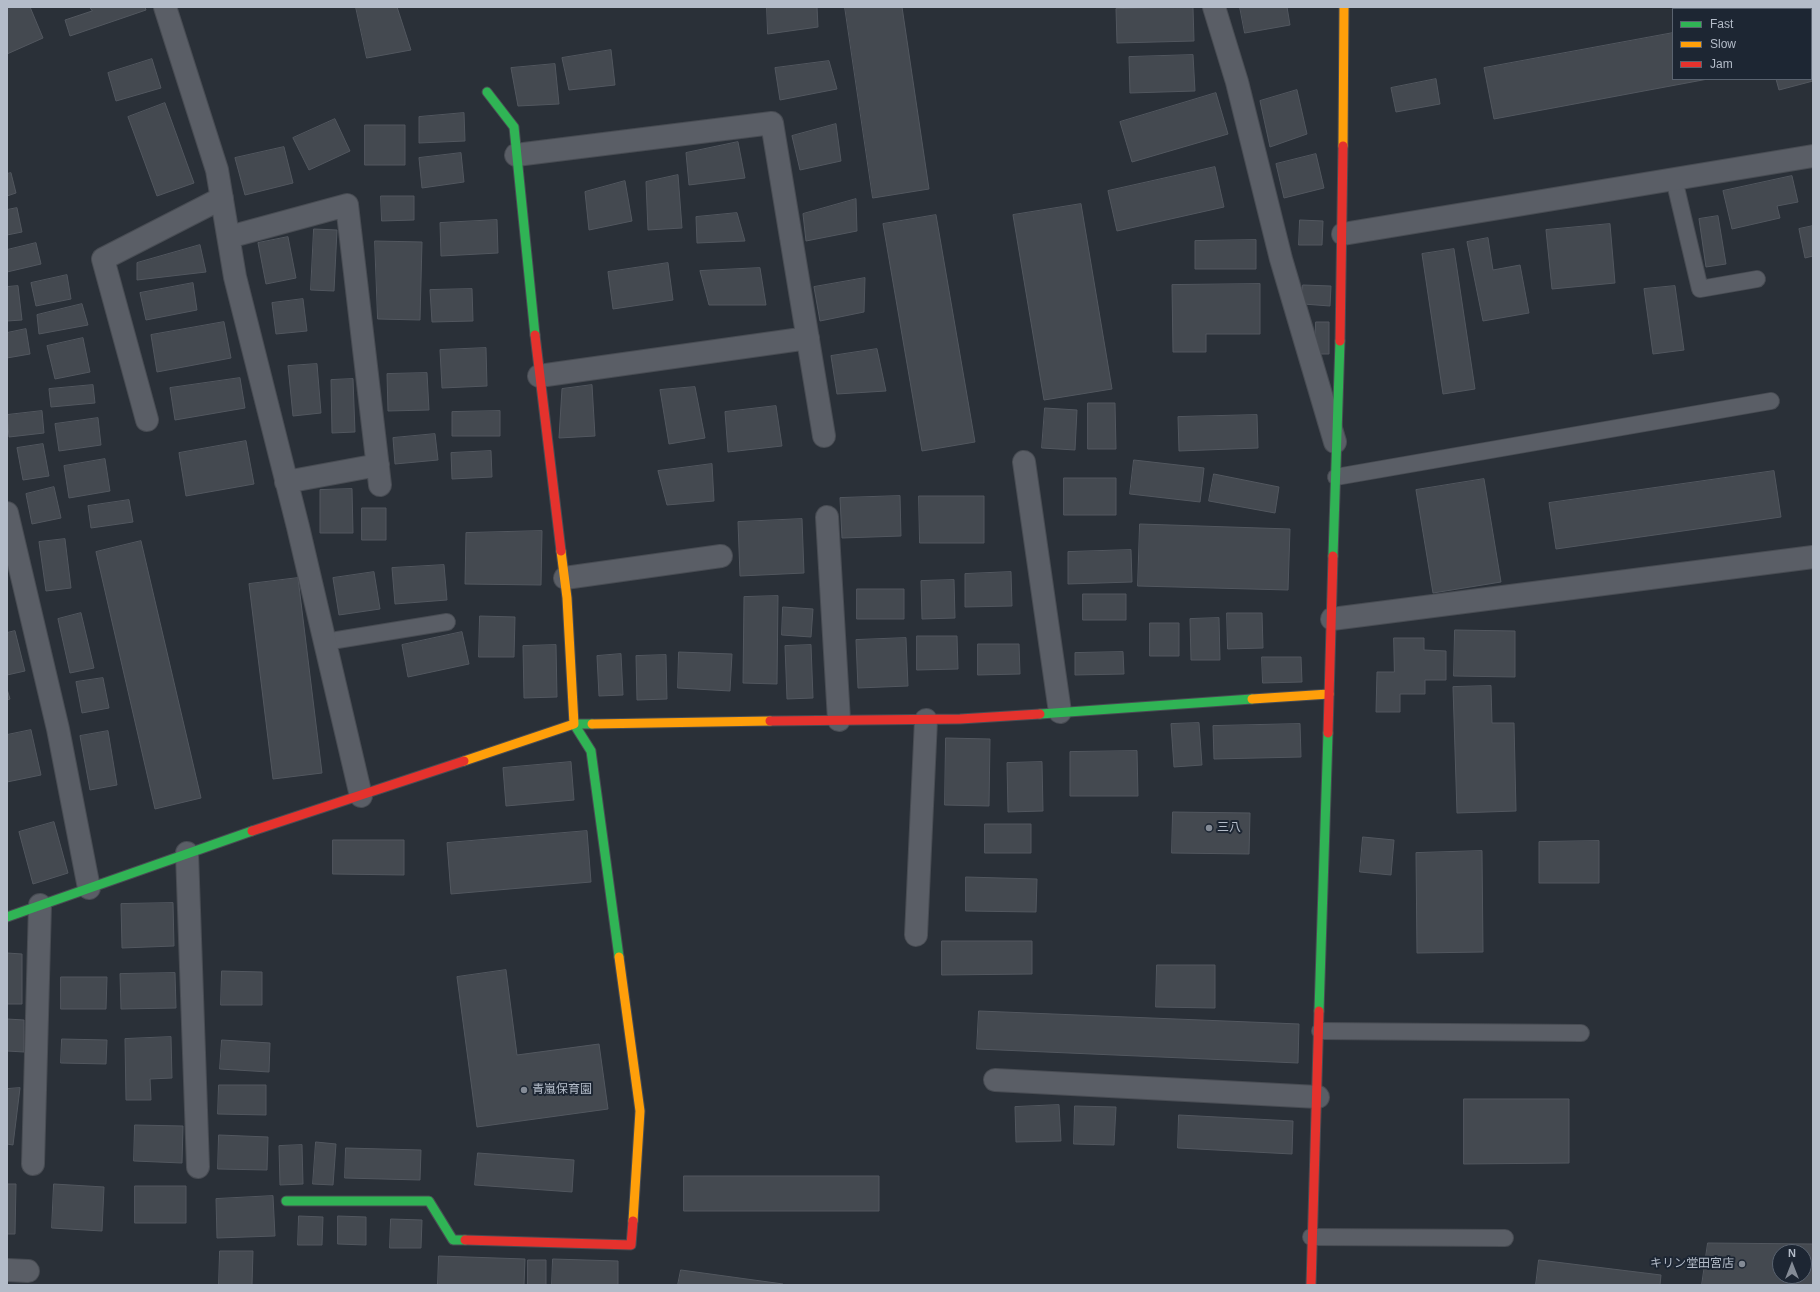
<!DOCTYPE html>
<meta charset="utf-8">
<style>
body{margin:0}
#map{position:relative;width:1820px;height:1292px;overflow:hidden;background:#2a3038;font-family:Helvetica,sans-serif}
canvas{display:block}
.frame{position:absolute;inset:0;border:8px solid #b4bcc9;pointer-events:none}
.legend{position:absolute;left:1672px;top:8px;width:140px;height:72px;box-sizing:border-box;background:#1d2633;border:1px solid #59626f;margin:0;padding:5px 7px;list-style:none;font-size:12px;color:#b4bcc9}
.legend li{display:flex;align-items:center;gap:8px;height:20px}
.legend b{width:20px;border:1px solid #59626f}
.north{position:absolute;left:1772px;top:1244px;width:40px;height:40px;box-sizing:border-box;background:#1d2633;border:1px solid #59626f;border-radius:50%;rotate:0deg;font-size:11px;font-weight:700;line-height:16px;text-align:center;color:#b4bcc9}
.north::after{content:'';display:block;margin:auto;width:14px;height:18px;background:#848b96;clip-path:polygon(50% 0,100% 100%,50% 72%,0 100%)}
</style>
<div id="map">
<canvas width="1820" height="1292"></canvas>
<div class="frame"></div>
<ul class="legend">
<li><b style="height:5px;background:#30b455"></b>Fast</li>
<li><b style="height:5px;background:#ff9f0a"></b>Slow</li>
<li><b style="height:5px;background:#e5322d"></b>Jam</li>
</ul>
<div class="north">N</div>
</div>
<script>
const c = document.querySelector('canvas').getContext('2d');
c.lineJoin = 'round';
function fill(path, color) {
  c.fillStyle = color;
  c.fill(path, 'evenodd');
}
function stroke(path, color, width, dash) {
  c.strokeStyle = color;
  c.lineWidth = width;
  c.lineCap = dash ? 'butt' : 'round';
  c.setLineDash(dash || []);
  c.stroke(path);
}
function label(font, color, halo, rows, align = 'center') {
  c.font = font + ' Helvetica,"Noto Sans JP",sans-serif';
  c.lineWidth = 4;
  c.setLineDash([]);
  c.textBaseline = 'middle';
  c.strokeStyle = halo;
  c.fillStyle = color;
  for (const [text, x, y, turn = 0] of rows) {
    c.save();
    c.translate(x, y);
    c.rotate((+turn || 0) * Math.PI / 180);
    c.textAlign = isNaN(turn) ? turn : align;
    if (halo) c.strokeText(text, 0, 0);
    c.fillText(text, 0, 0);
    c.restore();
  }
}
const building = new Path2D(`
 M7 7H30L43 38 7 54Z
 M90 7H145L146 10 70 36 65 20 92 11Z
 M356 7H397L411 50 367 58Z
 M767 7H817L818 27 768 34Z
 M845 7H902L929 189 873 198Z
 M1240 7H1287L1290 25 1245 33Z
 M1193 8 1194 41 1117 43 1116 9Z
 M1811 24H1813V81L1779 90 1776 79H1811Z
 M1673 33V79H1708L1494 119 1484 68Z
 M611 50 615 85 569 90 562 58Z
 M1193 55 1195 91 1130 93 1129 57Z
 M152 59 161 88 116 101 108 73Z
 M829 61 837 89 780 100 775 68Z
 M555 64 559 104 518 106 511 68Z
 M1436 79 1440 104 1396 112 1391 88Z
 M1297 90 1307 134 1270 147 1260 101Z
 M1216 93 1228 134 1132 162 1120 122Z
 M165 103 194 183 157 196 128 117Z
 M464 113 465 141 419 143V117Z
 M335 119 350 151 309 170 293 138Z
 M836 124 841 161 800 170 792 136Z
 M365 125H405V165H365Z
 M738 142 745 178 689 185 686 153Z
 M284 147 293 183 245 195 235 158Z
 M461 153 464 182 422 188 419 158Z
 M1316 154 1324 188 1284 198 1276 164Z
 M1215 167 1224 207 1117 231 1108 191Z
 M11 173 16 193 7 196V174Z
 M678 175 682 228 648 230 646 182Z
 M1792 176 1798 202 1777 206 1780 218 1732 229 1723 191Z
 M625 181 632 221 589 230 585 192Z
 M381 196H414V220L382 221Z
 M856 199 857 231 806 241 803 214Z
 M1081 204 1112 389 1044 400 1013 215Z
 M17 208 22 232 7 235V210Z
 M737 213 745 241 697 243 696 217Z
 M936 215 975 442 922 451 883 224Z
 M1718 216 1726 264 1706 267 1699 219Z
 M497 220 498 253 441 256 440 223Z
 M1300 220 1323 221 1322 245H1299Z
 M1610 224 1615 283 1552 289 1546 230Z
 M1813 226V256L1805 258 1799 229Z
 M314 229 337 230 334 291 311 290Z
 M288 237 296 278 266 284 258 243Z
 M1488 238 1493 270 1520 265 1529 313 1483 321 1467 242Z
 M1256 240V269H1195V241Z
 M375 241 422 242 420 320 378 319Z
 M36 243 41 264 7 272V250Z
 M200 245 206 272 137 280V263Z
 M1454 249 1475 389 1443 394 1422 254Z
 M668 263 673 300 613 309 608 272Z
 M760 268 766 305H709L700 271Z
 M67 275 71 299 36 306 31 283Z
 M865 278 864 312 820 321 814 287Z
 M193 283 197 310 146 320 140 293Z
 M1260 284V334H1206V352H1173L1172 285Z
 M1303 285 1331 286 1330 306 1303 304Z
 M18 286 22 320 7 321V287Z
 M1675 286 1684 350 1653 354 1644 289Z
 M472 289 473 321 432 322 430 290Z
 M303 299 307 331 276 334 272 303Z
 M82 304 88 325 39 334 37 315Z
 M224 322 231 358 157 372 151 335Z
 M1316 322H1329V354H1315Z
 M26 329 30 354 7 358V333Z
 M83 338 90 372 55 379 47 346Z
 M486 348 487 386 442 388 440 350Z
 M877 349 886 391 837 394 831 356Z
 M317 364 321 413 293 416 288 366Z
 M427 373 429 410 388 411 387 374Z
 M240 378 245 408 175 420 170 388Z
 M353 379 355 432 332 433 331 380Z
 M93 385 95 403 51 407 49 389Z
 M592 385 595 436 559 438 562 389Z
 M695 387 705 438 669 444 660 390Z
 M1088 403H1115L1116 449H1088Z
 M776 406 782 446 728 452 725 412Z
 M1045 408 1077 410 1075 450 1042 448Z
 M42 411 44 433 9 437 7 415Z
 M500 411V436H452V412Z
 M1257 415 1258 448 1179 451 1178 417Z
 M98 418 101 445 59 451 55 424Z
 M435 434 438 460 395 464 393 438Z
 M246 441 254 484 186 496 179 453Z
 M43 444 49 476 23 480 17 448Z
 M491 451 492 477 452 479 451 453Z
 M105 459 110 491 69 498 64 466Z
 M1134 460 1204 468 1200 502 1130 494Z
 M712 464 714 501 667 505 658 471Z
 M1774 471 1781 517 1556 549 1549 503Z
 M1214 474 1279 487 1275 513 1209 501Z
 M1064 478H1116V515H1064Z
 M1484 479 1501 582 1433 593 1416 490Z
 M54 487 61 518 32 524 26 494Z
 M352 489 353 533H320V490Z
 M900 496 901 536 842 538 840 498Z
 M919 496H984V543H920Z
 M129 500 133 522 91 528 88 506Z
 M362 508H386V540H362Z
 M802 519 804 573 740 576 738 522Z
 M1140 524 1290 529 1288 590 1138 586Z
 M542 531 541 585 465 584 466 533Z
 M65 539 71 588 46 591 39 542Z
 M141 541 201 798 155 809 96 552Z
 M1131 550 1132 582 1068 584V552Z
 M444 565 447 600 395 604 392 568Z
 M374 572 380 609 339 615 333 578Z
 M1011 572 1012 606 965 607V574Z
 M298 578 322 773 273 779 249 584Z
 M954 580 955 618 922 619 921 581Z
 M857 589H904V619H857Z
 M1083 594H1126V620H1083Z
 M778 596 777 684 743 683 744 597Z
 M783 607 813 609 811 637 782 635Z
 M81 613 94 668 70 673 58 619Z
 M1227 613H1262L1263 648 1228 649Z
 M480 616 515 617 514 657H479Z
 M1219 618 1220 660H1191L1190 619Z
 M1150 623H1179V656H1150Z
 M1455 630 1515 631V677L1454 676Z
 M15 631 25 671 7 675V633Z
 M462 632 469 664 408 677 402 645Z
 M917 636H957L958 669 917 670Z
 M906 638 908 686 858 688 856 640Z
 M1394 638H1424V650L1446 651V680H1425V694H1400V712H1376L1377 672H1394Z
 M978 644H1019L1020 674 978 675Z
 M556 645 557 697 524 698 523 646Z
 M811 645 813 698 787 699 785 646Z
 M679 652 732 654 730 691 678 688Z
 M1123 652 1124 674 1075 675V653Z
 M621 654 623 695 599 696 597 656Z
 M666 655 667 699 637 700 636 656Z
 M1262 657H1301L1302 682 1263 683Z
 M103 678 109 708 82 713 76 682Z
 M1491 686 1492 723H1514L1516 811 1457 813 1453 687Z
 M7 689 10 699 7 700Z
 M1199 723 1202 765 1174 767 1171 724Z
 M1300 724 1301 757 1214 759 1213 726Z
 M31 730 41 775 7 782V735Z
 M108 731 117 785 90 790 80 736Z
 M946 738 990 739 989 806 945 805Z
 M1137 751 1138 796H1070V752Z
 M571 762 574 800 506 806 503 768Z
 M1042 762 1043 811 1008 812 1007 763Z
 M1173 812 1250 813 1249 854 1172 853Z
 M54 822 68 873 33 884 19 832Z
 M985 824H1031V853H985Z
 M587 831 591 882 451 894 447 843Z
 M1363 837 1394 840 1391 875 1360 872Z
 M333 840H404V875L333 874Z
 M1599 841V883H1539V842Z
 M1482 851 1483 952 1417 953 1416 853Z
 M966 877 1037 879 1036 912 966 911Z
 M173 903 174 946 122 948 121 904Z
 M942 941H1032V974L942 975Z
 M7 953 22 954V1004H7Z
 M1157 965H1215V1008L1156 1007Z
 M506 970 517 1055 599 1044 608 1109 477 1127 457 977Z
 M222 971 262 972V1005H221Z
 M175 973 176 1008 121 1009 120 974Z
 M61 977H107L106 1009H61Z
 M979 1011 1299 1024 1298 1063 977 1049Z
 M7 1019 24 1020V1052L7 1051Z
 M171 1037 172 1078 150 1079 151 1100H126L125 1039Z
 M62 1039 107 1040 106 1064 61 1063Z
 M222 1040 270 1043 269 1072 220 1069Z
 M219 1085H266V1115L218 1114Z
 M20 1088 13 1145 7 1144V1089Z
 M1464 1099H1569V1163L1464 1164Z
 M1059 1105 1061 1141 1016 1142 1015 1107Z
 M1075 1106 1116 1107 1114 1145 1074 1144Z
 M1179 1115 1293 1121 1292 1154 1178 1148Z
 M135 1125 183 1126 182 1163 134 1161Z
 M219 1135 268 1137 267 1170 218 1169Z
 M316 1142 336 1144 333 1185 313 1184Z
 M302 1145 303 1184 280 1185 279 1146Z
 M346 1148 421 1150 420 1180 345 1178Z
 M478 1153 574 1160 572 1192 475 1185Z
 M684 1176H879V1211H684Z
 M7 1184H16L15 1234H7Z
 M54 1184 104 1187 102 1231 52 1228Z
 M135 1186H186V1223H135Z
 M273 1196 275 1236 217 1238 216 1199Z
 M299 1216 323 1217 322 1245H298Z
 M338 1216 366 1217V1245L338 1244Z
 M391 1219 422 1220 421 1248H390Z
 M1708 1243 1813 1244V1285H1702ZM1780 1252H1804V1276H1780Z
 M220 1251H253L252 1285H219Z
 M439 1256 525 1259 524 1285H438Z
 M553 1259 618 1261V1285H552Z
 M528 1260H546V1285H528Z
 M1539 1260 1661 1275 1660 1285H1536Z
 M681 1270 783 1284V1285H678Z`);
fill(building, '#444950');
stroke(building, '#52575f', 1);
const lane = new Path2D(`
 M1674 179 1700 289 1757 279
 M1336 477 1771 401
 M325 642 447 622
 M1320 1031 1581 1033
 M1311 1237 1505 1238`);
const street = new Path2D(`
 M165 7 217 170 235 277 298 527 361 796
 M1214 7 1237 82 1281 259 1335 442
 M516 155 772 123 824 436
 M1343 234 1813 156
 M229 237 347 205 380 485
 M539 376 808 338
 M147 420 103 259 222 198
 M1024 462 1060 712
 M286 482 378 465
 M7 513 58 729 89 888
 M827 517 839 720
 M565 578 721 556
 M1332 619 1813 557
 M187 853 198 1167
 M916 935 926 720
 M995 1080 1318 1097
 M33 1164 40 905
 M7 1270 28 1271`);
const fast = new Path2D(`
 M487 92 514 127 535 335
 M1333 556 1340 341
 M1040 714 1252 699
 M592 724H574L591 751 619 957
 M7 917 252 831
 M1319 1011 1328 733
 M286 1201H429L453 1240H465`);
const slow = new Path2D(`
 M1343 146 1344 7
 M1252 699 1329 694
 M592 724 770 721
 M464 761 574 724 567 598 561 551
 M619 957 640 1111 633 1221`);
const jam = new Path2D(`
 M535 335 561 551
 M1340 341 1343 146
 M770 721 960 719 1040 714
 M1328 733 1333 556
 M252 831 464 761
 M465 1240 631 1245 633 1221
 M1311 1285 1319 1011`);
stroke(lane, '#484c53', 18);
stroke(street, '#484c53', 24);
stroke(fast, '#484c53', 11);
stroke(slow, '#484c53', 11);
stroke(jam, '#484c53', 11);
stroke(lane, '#5a5e66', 16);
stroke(street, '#5a5e66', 22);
stroke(fast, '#30b455', 9);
stroke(slow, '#ff9f0a', 9);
stroke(jam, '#e5322d', 9);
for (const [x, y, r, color] of [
 [1209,828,4,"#848b96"],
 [524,1090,4,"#848b96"],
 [1742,1264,4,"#848b96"]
]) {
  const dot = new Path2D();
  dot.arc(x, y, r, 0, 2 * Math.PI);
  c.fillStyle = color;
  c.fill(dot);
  stroke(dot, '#1d2633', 1.5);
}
label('12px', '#b4bcc9', '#1d2633', [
 ["三八",1217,828],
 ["青嵐保育園",532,1090],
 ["キリン堂田宮店",1734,1264,"right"]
], 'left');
</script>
